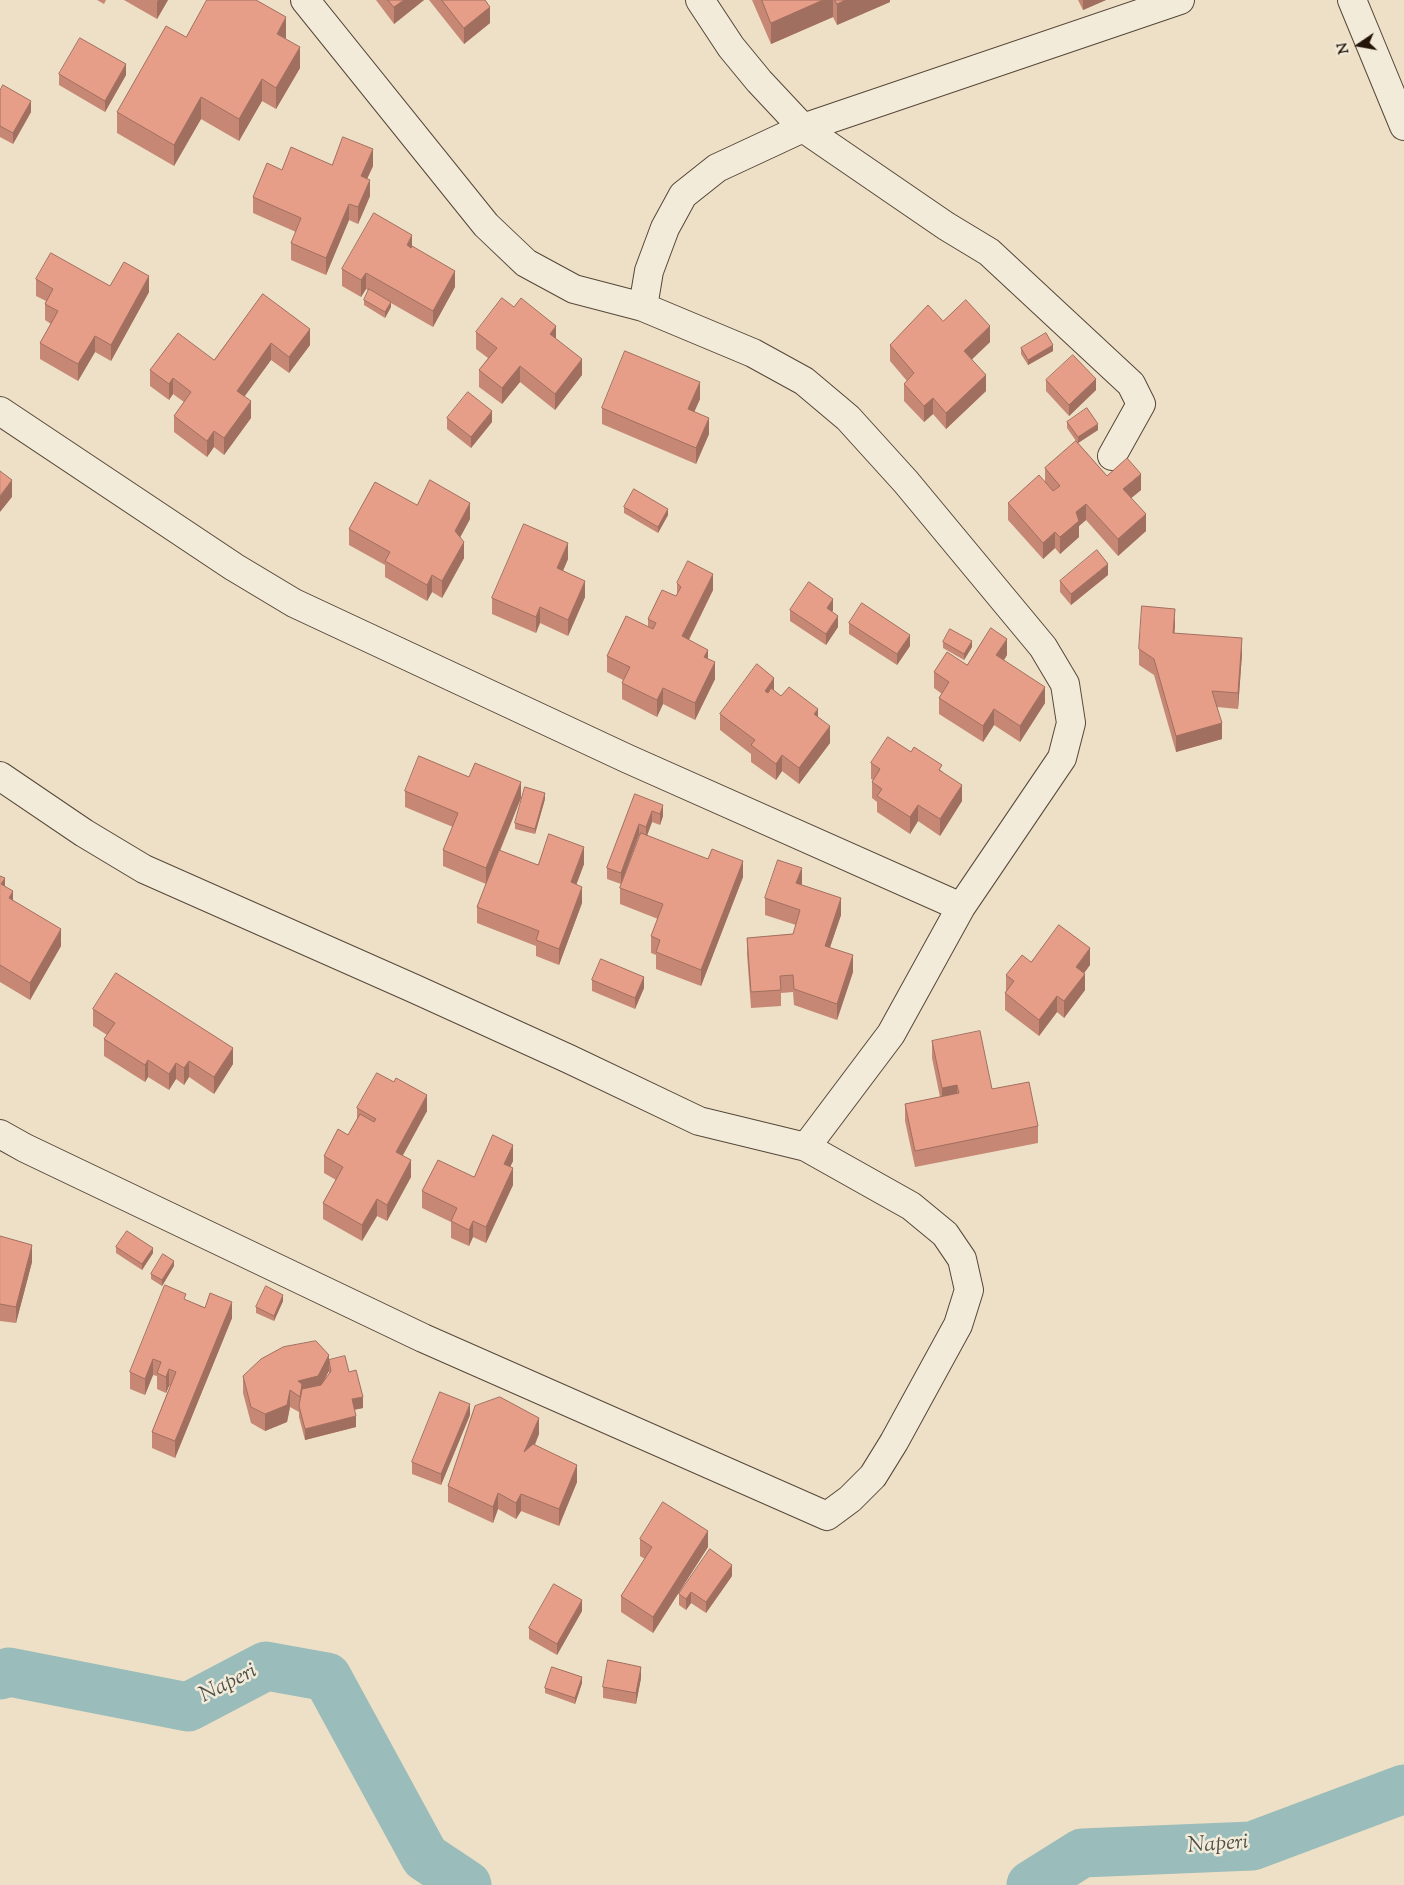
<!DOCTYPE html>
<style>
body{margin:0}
#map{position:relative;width:1404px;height:1885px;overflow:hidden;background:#ede0c6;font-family:"Sorts Mill Goudy",serif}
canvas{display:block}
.north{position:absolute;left:1334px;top:20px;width:50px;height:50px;-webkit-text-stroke:4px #f3ebda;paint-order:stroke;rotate:258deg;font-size:14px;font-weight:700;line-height:20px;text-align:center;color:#231409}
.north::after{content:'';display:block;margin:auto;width:18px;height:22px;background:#231409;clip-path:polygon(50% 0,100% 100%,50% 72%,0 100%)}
</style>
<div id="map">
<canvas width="1404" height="1885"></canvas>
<div class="north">N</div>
</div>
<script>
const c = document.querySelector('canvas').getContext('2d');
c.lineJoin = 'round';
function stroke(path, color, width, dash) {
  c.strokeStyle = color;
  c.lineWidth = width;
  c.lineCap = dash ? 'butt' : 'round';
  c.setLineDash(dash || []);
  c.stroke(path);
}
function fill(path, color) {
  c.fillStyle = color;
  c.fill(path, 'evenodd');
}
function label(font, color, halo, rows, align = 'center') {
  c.font = font + ' "Sorts Mill Goudy",serif';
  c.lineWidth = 5;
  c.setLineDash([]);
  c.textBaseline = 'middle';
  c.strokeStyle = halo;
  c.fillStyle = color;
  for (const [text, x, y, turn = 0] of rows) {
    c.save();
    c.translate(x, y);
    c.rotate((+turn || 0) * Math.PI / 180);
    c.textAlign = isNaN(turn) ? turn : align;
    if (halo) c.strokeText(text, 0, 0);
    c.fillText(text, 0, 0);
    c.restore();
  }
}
stroke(new Path2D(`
 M0 1675 9 1672 188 1707 266 1666 327 1677 425 1857 467 1885
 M1031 1885 1082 1853 1252 1846 1404 1789`), '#9abcba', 49);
const street = new Path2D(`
 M305 0 486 225 526 263 574 289 643 307 753 353 804 381 848 418 906 482 1043 647 1065 684 1071 723 1062 758 961 907 891 1034 806 1147
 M700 0 731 47 759 81 803 128 946 226 989 252 1131 384 1141 404 1112 456
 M1352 0 1404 126
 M643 307 649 271 665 228 683 195 717 168 803 128 1180 0
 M0 411 234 567 294 603 628 759 961 907
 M0 776 84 833 144 869 415 989 569 1059 699 1121 806 1147 911 1206 945 1234 962 1259 969 1290 958 1325 894 1442 873 1476 850 1499 827 1516 423 1338 25 1148 0 1134`);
stroke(street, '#564738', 30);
stroke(street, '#f3ebda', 28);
fill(new Path2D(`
 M97 0H106L104 4Z
 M124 0H168L157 19Z
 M376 0H424L394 24Z
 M429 0H485L490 23 464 44Z
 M752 0H890V2L837 25 833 17 771 44Z
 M1078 0H1106L1083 10Z
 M186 37 286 39 300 68 276 109 262 101 239 141 201 119 174 166 117 133V112Z
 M59 74 126 75 105 112 59 85Z
 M0 91 31 112 13 144 0 137Z
 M332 165 373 166 367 179 370 196 358 224 349 220 326 275 291 260V243L296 232 253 213V197L282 170Z
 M412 246 455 287 433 327 391 303V307L385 318 364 305V300L369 291 366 289 361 297 342 286V269Z
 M36 279 110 286 149 292 111 361 95 352 78 381 40 359V343L51 324 45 320V304L46 301 36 296Z
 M263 294 310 345 289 373 271 360 244 396 251 418 224 455 214 447 207 457 174 432V416L184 402 173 394 169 400 150 386V370L214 360Z
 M943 321 990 342 972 359 986 391 946 429 933 414 924 422 904 401V384L907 381 890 361V345Z
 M476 332 556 339 582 375 555 410 520 382 502 404 479 387V370L488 358 476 349Z
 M1021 348 1053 351 1028 365 1021 354Z
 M1046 380 1096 390 1069 416 1046 391Z
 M700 399 694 412 709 434 696 464 602 424V408Z
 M447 418 492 422 471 448 447 429Z
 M1067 422 1098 430 1078 443 1107 476 1141 490 1131 498 1146 531 1118 556 1086 520 1079 526V537L1060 554 1055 548 1043 559 1008 520V503L1045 482V468L1076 441 1067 428Z
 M417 505 470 519 460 537 464 558 442 598 432 592 427 601 385 577V565L349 545V529Z
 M624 507 668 515 658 533 624 513Z
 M568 559 563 571 585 597 568 636 540 623 536 633 492 614V598Z
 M1108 575 1071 605 1060 592V581Z
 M677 583 713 590 689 640 708 659 715 679 695 720 663 704 657 717 622 699V683L623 680 607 672V656L648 627V619L676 596 677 595Z
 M790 610H833L832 612 838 627 826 645 790 621Z
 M849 623 910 646 897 665 849 634Z
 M1175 626 1174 633 1242 654 1238 709 1217 707 1222 739 1176 752 1154 675 1139 665V649Z
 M943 642 972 647 964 660 943 648Z
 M1007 655 1004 660 1045 703 1020 742 994 725 983 742 939 714V698L942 694 934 688V672Z
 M774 691 781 696 818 717 830 743 799 784 782 771 776 780 751 762V754L720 730V714Z
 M911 752 942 771 962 801 940 836 918 821 910 834 877 812V802L872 798V782L873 780 871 779V763Z
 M469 777 521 798 500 851 538 865 584 864 576 885 582 903 559 965 536 956V946L477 923V907L486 884 443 866V850L453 827 405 807V791Z
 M635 794 663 816 660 825 652 822 647 836 743 877 701 986 656 969V955L651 953V936L658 919 620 904V888L640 836 639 835 621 884 607 879V868Z
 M545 799 535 834 515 829V823Z
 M0 876 5 886 13 900 61 946 30 1000 0 982Z
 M802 884V885L841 915 830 947 853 972 837 1020 794 1005 793 992 781 993V1006L751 1008 747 954V938L793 934 796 925 765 915V898Z
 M1031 962 1090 965 1084 973 1085 990 1064 1018 1057 1012 1039 1036 1005 1010V993L1006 991V975Z
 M592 980 644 988 635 1009 592 991Z
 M93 1009 233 1064 214 1094 189 1077 184 1085 176 1079 169 1090 148 1077 145 1082 104 1056V1039L107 1035 93 1026Z
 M932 1041 1038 1126V1143L915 1167 905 1121V1104L940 1097 932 1058Z
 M357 1108 427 1111 402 1156 411 1177 387 1221 377 1216 362 1241 323 1219V1203L336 1180 324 1173V1156L348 1135 357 1119Z
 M513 1161 510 1167 513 1185 486 1243 473 1237 469 1246 451 1238V1222L422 1208V1191L474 1177Z
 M0 1236 32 1262 16 1323 0 1321Z
 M116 1247 153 1253 142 1270 116 1253Z
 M174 1266 162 1286 151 1279V1274Z
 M186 1300 232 1318 175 1458 152 1448V1432L170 1386H169L166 1393 157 1389V1376L153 1375 145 1395 130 1389V1372Z
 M283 1301 274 1321 256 1313V1307Z
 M329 1360 349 1372 363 1408 354 1410 356 1427 305 1440 299 1417V1412L290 1407 287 1422 265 1431 251 1423 243 1393V1376ZM329 1371V1374L323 1381Z
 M470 1415 441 1485 412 1474V1462Z
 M539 1434 535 1445 577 1482 559 1526 521 1511 516 1519 498 1509 493 1523 448 1502V1486Z
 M640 1539 708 1547 653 1633 621 1612V1596L645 1559 640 1556Z
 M732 1576 706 1613 691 1603 686 1610 679 1605V1594Z
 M582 1611 557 1655 529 1639V1628Z
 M641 1678 636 1704 603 1698V1687Z
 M582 1683 575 1704 545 1693V1688Z`), '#c68875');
fill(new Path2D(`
 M158 0H168L157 19V2Z
 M404 0H424L394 24V7Z
 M823 0H833V17L771 44V23Z
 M846 0H890V2L837 25V4Z
 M1083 0H1106L1083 10Z
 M490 7V23L464 44V28Z
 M286 17V39L277 34Z
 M300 47V68L276 109V88Z
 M126 64V75L105 112V101Z
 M262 79V101L239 141V119Z
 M201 97V119L174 166V145Z
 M31 101V112L13 144V133Z
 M373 149V166L361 192V176Z
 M370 180V196L358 224V207Z
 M349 204V220L326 275V258Z
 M412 235V252L407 245Z
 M455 271V287L433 327V311Z
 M366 273V289L361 297V280Z
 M149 276V292L111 361V345Z
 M391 302V307L385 318V312Z
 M556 326V342L550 334Z
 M990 326V342L964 367V351Z
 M310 329V345L289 373V357Z
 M95 336V352L78 381V364Z
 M271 343V360L237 407V391Z
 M1053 345V351L1028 365V360Z
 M582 359V375L555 410V394Z
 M520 366V382L502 404V388Z
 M986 375V391L946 429V413Z
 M173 378V394L169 400V384Z
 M1096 379V390L1069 416V405Z
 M700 382V399L688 426V409Z
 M933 398V414L924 422V406Z
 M251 401V418L224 455V438Z
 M492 411V422L471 448V437Z
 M709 418V434L696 464V448Z
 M1098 424V430L1078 443V437Z
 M214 431V447L207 457V441Z
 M1141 474V490L1123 505V489Z
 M12 480V497L0 512V523V496Z
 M470 503V519L455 547V531Z
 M1086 504V520L1079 526V537L1060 554V537L1076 512Z
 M668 509V515L658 533V527Z
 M1146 514V531L1118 556V539Z
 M1055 532V548L1043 559V543Z
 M464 542V558L442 598V581Z
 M568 543V559L557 584V568Z
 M1108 564V575L1071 605V594Z
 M713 574V590L682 653V636Z
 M432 575V592L427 601V585Z
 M585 581V597L568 636V620Z
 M833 599V610L827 619V608Z
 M540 607V623L536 633V617Z
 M1175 609V626L1173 649V633Z
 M838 616V627L826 645V634Z
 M910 635V646L897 665V654Z
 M1242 638V654L1238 709V693Z
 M1007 639V655L996 672V655Z
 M972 641V647L964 660V654Z
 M708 650V666L704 657Z
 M715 662V679L695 720V703Z
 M774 678V694L765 707V691Z
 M1045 687V703L1020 742V726Z
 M663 688V704L657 717V700Z
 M818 709V726L814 714Z
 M994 709V725L983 742V726Z
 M1222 723V739L1176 752V736Z
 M830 726V743L799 784V768Z
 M782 755V771L776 780V764Z
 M521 782V798L486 884V868Z
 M962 785V801L940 836V819Z
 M545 793V799L535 834V829Z
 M663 805V816L660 825V814Z
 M918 805V821L910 834V817Z
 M652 811V822L646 838V827Z
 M639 824V835L621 884V873Z
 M584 847V864L571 899V882Z
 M743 861V877L701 986V970Z
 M802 868V884L796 900V883Z
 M5 878V895L1 884Z
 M582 887V903L559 965V949Z
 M13 891V908L9 898Z
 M841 898V915L825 962V946Z
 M61 929V946L30 1000V983Z
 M1090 948V965L1076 984V967Z
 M853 955V972L837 1020V1004Z
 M1085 974V990L1064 1018V1001Z
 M644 977V988L635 1009V998Z
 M1057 996V1012L1039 1036V1020Z
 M233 1048V1064L214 1094V1077Z
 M148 1060V1077L145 1082V1065Z
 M189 1061V1077L184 1085V1068Z
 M176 1063V1079L169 1090V1074Z
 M957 1085V1101L942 1104V1088Z
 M427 1095V1111L396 1168V1152Z
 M513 1145V1161L504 1180V1164Z
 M411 1160V1177L387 1221V1205Z
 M513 1168V1185L486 1243V1227Z
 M377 1199V1216L362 1241V1225Z
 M473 1221V1237L469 1246V1230Z
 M32 1245V1262L16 1323V1307Z
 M153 1248V1253L142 1270V1264Z
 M174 1261V1266L162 1286V1280Z
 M283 1295V1301L274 1321V1316Z
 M232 1302V1318L175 1458V1441Z
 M329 1355V1371L318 1392 302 1400 300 1413V1396L298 1381Z
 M153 1359V1375L145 1395V1379Z
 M169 1369V1386L166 1393V1377Z
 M290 1390V1407L287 1422 265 1431V1414Z
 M363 1397V1408L352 1410V1399Z
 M470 1404V1415L441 1485V1474Z
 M356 1416V1427L305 1440V1429Z
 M539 1418V1434L524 1469V1452Z
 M577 1465V1482L559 1526V1509Z
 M498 1493V1509L493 1523V1507Z
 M521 1494V1511L516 1519V1503Z
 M708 1531V1547L653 1633V1617Z
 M732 1565V1576L706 1613V1602Z
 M691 1592V1603L686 1610V1599Z
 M582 1600V1611L557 1655V1644Z
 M641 1667V1678L636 1704V1693Z
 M582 1677V1683L575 1704V1698Z`), '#a16f5f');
const building = new Path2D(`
 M207 0H256L286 17 277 34 300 47 276 88 262 79 239 119 201 97 174 145 117 112 166 26 186 37Z
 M388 0H404L394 7Z
 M442 0H485L490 7 464 28Z
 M762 0H823L771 23Z
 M835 0H846L837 4Z
 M80 38 126 64 105 101 59 74Z
 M3 85 31 101 13 133 0 126V91Z
 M343 137 373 149 361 176 370 180 358 207 349 204 326 258 291 243 301 218 253 197 267 163 282 170 291 147 332 165Z
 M374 213 412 235 407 245 411 248 412 246 455 271 433 311 366 273 361 280 342 269Z
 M51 253 110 286 124 262 149 276 111 345 95 336 78 364 40 343 58 311 45 304 53 289 36 279Z
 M369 289 391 302 385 312 364 300Z
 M263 294 310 329 289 357 271 343 237 391 251 401 224 438 214 431 207 441 174 416 191 392 173 378 169 384 150 370 178 333 214 360Z
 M502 298 514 307 521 298 556 326 550 334 582 359 555 394 520 366 502 388 479 370 497 348 476 332Z
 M966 300 990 326 964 351 986 375 946 413 933 398 924 406 904 384 914 373 890 345 928 305 943 321Z
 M1046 333 1053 345 1028 360 1021 348Z
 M625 351 700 382 688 409 709 418 696 448 602 408Z
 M1073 355 1096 379 1069 405 1046 380Z
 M468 392 492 411 471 437 447 418Z
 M1087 408 1098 424 1078 437 1067 422Z
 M1076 441 1107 476 1127 458 1141 474 1123 489 1146 514 1118 539 1086 504 1076 512 1079 521 1060 537 1055 532 1043 543 1008 503 1039 475 1053 491 1060 486 1045 468Z
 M0 471 12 480 0 496Z
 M430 480 470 503 455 531 464 542 442 581 432 575 427 585 385 561 390 552 349 529 375 482 417 505Z
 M634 489 668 509 658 527 624 507Z
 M524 524 568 543 557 568 585 581 568 620 540 607 536 617 492 598Z
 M1097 550 1108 564 1071 594 1060 581Z
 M688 561 713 574 682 636 708 650 704 657 715 662 695 703 663 688 657 700 622 683 630 667 607 656 626 616 653 629 656 623 648 619 662 590 676 596 681 587 677 583Z
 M809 582 833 599 827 608 838 616 826 634 790 610Z
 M862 603 910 635 897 654 849 623Z
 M1142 606 1175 609 1173 633 1242 638 1238 693 1212 691 1222 723 1176 736 1154 659 1139 649Z
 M991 628 1007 639 996 655 1045 687 1020 726 994 709 983 726 939 698 949 682 934 672 947 652 967 665Z
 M950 629 972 641 964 654 943 642Z
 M757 664 774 678 765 691 768 693 771 688 781 696 789 687 818 709 814 714 830 726 799 768 782 755 776 764 751 745 755 740 720 714Z
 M888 737 911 752 914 747 942 765 939 770 962 785 940 819 918 805 910 817 877 796 882 789 872 782 880 769 871 763Z
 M419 756 469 777 475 763 521 782 486 868 443 850 458 813 405 791Z
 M525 787 545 793 535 829 515 823Z
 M635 794 663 805 660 814 652 811 646 827 639 824 621 873 607 868Z
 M641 833 708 859 712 849 743 861 701 970 656 952 660 940 651 936 663 904 620 888Z
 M549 834 584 847 571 882 582 887 559 949 536 940 539 931 477 907 499 850 538 865Z
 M778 860 802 868 796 883 841 898 825 946 853 955 837 1004 794 989 793 975 780 976 781 990 751 992 747 938 793 934 800 910 765 898Z
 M0 876 5 878 1 884 13 891 9 898 61 929 30 983 0 965Z
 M1059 925 1090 948 1076 967 1085 974 1064 1001 1057 996 1039 1020 1005 993 1014 981 1006 975 1022 955 1031 962Z
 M601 959 644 977 635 998 592 980Z
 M116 973 233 1048 214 1077 189 1061 184 1068 176 1063 169 1074 148 1060 145 1065 104 1039 115 1023 93 1009Z
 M980 1031 992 1089 1029 1082 1038 1126 915 1151 905 1104 959 1093 957 1085 942 1088 932 1041Z
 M377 1073 394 1082 396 1078 427 1095 396 1152 411 1160 387 1205 377 1199 362 1225 323 1203 343 1167 324 1156 338 1129 348 1135 360 1114 374 1122 376 1119 357 1108Z
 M493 1135 513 1145 504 1164 513 1168 486 1227 473 1221 469 1230 451 1221 457 1208 422 1191 438 1160 474 1177Z
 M127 1231 153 1248 142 1264 116 1247Z
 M0 1236 32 1245 16 1307 0 1304Z
 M163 1254 174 1261 162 1280 151 1274Z
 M165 1285 186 1294 184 1299 205 1308 210 1293 232 1302 175 1441 152 1432 176 1372 169 1369 166 1377 157 1373 161 1362 153 1359 145 1379 130 1372Z
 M266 1286 283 1295 274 1316 256 1307Z
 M316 1341 329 1355 318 1376 298 1381 302 1384 300 1397 290 1390 287 1405 265 1414 251 1407 243 1376 261 1359 283 1347Z
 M345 1356 349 1372 356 1370 363 1397 352 1399 356 1416 305 1429 299 1406 302 1389 321 1385 331 1371 329 1360Z
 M440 1392 470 1404 441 1474 412 1462Z
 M500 1397 539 1418 524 1452 533 1444 577 1465 559 1509 521 1494 516 1503 498 1493 493 1507 448 1486 475 1406Z
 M663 1502 708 1531 653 1617 621 1596 652 1547 640 1539Z
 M710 1549 732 1565 706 1602 691 1592 686 1599 679 1594Z
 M554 1584 582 1600 557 1644 529 1628Z
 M608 1660 641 1667 636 1693 603 1687Z
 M552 1667 582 1677 575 1698 545 1688Z`);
fill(building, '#e69e88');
stroke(building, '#a16f5f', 1);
label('italic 22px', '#4d4f47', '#f3ebda', [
 ["Naperi",229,1685,-27],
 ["Naperi",1218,1846,-4]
]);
</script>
